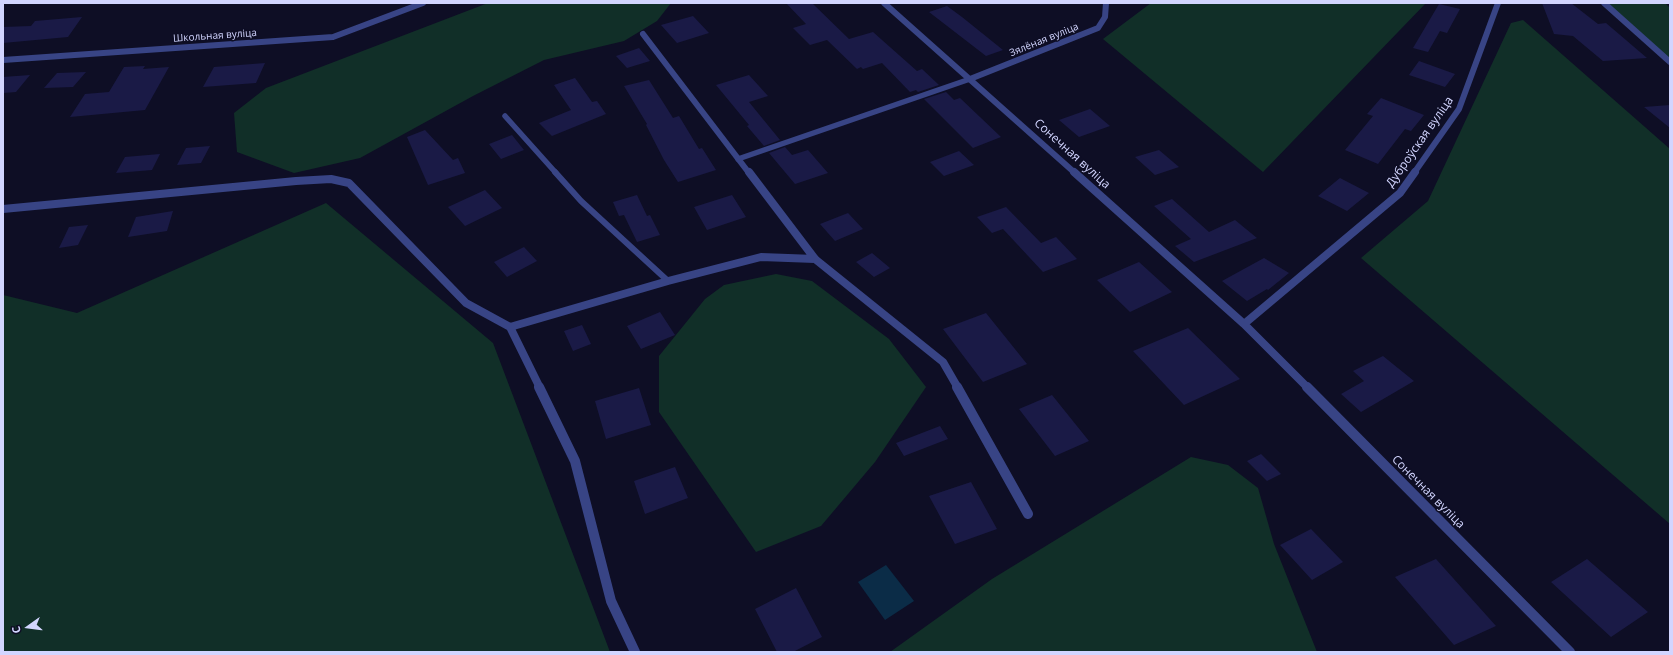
<!DOCTYPE html>
<meta charset="utf-8">
<style>
body{margin:0}
#map{position:relative;width:1673px;height:655px;overflow:hidden;background:#0e0e25;font-family:"Open Sans",sans-serif}
canvas{display:block}
.frame{position:absolute;inset:0;border:4px solid #d2d5ff;pointer-events:none}
.north{position:absolute;left:8px;top:607px;width:40px;height:40px;-webkit-text-stroke:3px #0e0e25;paint-order:stroke;rotate:256deg;font-size:11px;font-weight:700;line-height:16px;text-align:center;color:#d2d5ff}
.north::after{content:'';display:block;margin:auto;width:14px;height:18px;background:#d2d5ff;clip-path:polygon(50% 0,100% 100%,50% 72%,0 100%)}
</style>
<div id="map">
<canvas width="1673" height="655"></canvas>
<div class="frame"></div>
<div class="north">С</div>
</div>
<script>
const c = document.querySelector('canvas').getContext('2d');
c.lineJoin = 'round';
function fill(path, color) {
  c.fillStyle = color;
  c.fill(path, 'evenodd');
}
function stroke(path, color, width, dash) {
  c.strokeStyle = color;
  c.lineWidth = width;
  c.lineCap = dash ? 'butt' : 'round';
  c.setLineDash(dash || []);
  c.stroke(path);
}
function label(font, color, halo, rows, align = 'center') {
  c.font = font + ' "Open Sans",sans-serif';
  c.lineWidth = 3;
  c.setLineDash([]);
  c.textBaseline = 'middle';
  c.strokeStyle = halo;
  c.fillStyle = color;
  for (const [text, x, y, turn = 0] of rows) {
    c.save();
    c.translate(x, y);
    c.rotate((+turn || 0) * Math.PI / 180);
    c.textAlign = isNaN(turn) ? turn : align;
    if (halo) c.strokeText(text, 0, 0);
    c.fillText(text, 0, 0);
    c.restore();
  }
}
fill(new Path2D(`
 M488 3H671L657 21 624 41 544 60 473 96 360 158 294 173 237 152 234 113 266 88Z
 M1151 3H1426L1263 172 1103 39Z
 M1605 3H1665L1670 8V61Z
 M1523 20 1670 149V524L1361 258 1428 201 1511 23Z
 M326 203 493 343 610 652H3V295L77 313Z
 M776 274 812 281 889 339 926 387 875 462 821 526 756 552 659 412V356L705 299 724 285Z
 M1191 457 1228 465 1258 488 1274 544 1317 652H890L992 579Z`), '#112f28');
fill(new Path2D(`
 M886 565 914 601 885 620 858 582Z`), '#0b2c47');
fill(new Path2D(`
 M786 3H812L849 39 873 32 917 71 922 69 939 85 918 92 916 90 910 92 882 63 863 69 861 67 857 69 827 40 810 45 793 28 806 24Z
 M1542 3H1571L1598 24 1606 23 1647 58 1603 61 1573 36 1554 34Z
 M1439 4 1460 9 1447 33 1440 31 1428 52 1413 48Z
 M947 6 962 17 1003 50 986 56 929 12Z
 M693 16 709 33 677 43 661 25Z
 M82 17 68 37 3 43V27L31 26 35 21Z
 M639 48 650 61 627 68 616 56Z
 M1419 61 1455 74 1445 87 1409 75Z
 M265 63 256 83 203 87 214 67Z
 M145 66 143 69 169 67 145 110 70 117 85 94 109 92 124 67Z
 M86 72 73 87 44 88 57 73Z
 M30 75 16 92 3 93V77Z
 M749 75 768 96 749 102 780 140 764 146 747 126 749 125 716 85Z
 M575 78 592 102 597 101 606 114 552 136 539 123 571 110 554 85Z
 M649 80 673 118 679 116 699 149 702 148 716 170 678 182 664 160 646 125 647 124 624 86Z
 M946 92 954 100 960 98 1001 137 973 148 924 99Z
 M1381 98 1424 115 1411 131 1405 129 1378 164 1345 150 1373 116 1367 114Z
 M1670 105V128L1644 107Z
 M1090 109 1110 126 1079 137 1059 120Z
 M425 130 453 160 458 158 465 173 428 185 407 137Z
 M512 135 524 150 501 159 489 144Z
 M210 146 201 163 177 165 186 148Z
 M785 147 792 155 808 150 828 173 795 184 769 153Z
 M1159 150 1179 167 1155 175 1135 157Z
 M959 151 974 165 944 176 930 162Z
 M160 154 152 170 116 173 125 157Z
 M1340 178 1369 193 1347 211 1318 196Z
 M485 190 502 208 465 226 448 207Z
 M637 195 647 216 650 215 660 235 637 242 624 215 619 216 613 202Z
 M732 195 746 217 707 230 694 207Z
 M1172 199 1209 232 1235 220 1257 238 1194 262 1175 246 1191 239 1154 206Z
 M1006 207 1041 243 1056 237 1077 259 1043 272 1003 229 992 233 977 217Z
 M173 211 167 231 128 237 136 217Z
 M848 213 863 229 835 241 820 224Z
 M88 225 78 245 59 248 69 227Z
 M524 247 537 261 507 277 494 262Z
 M872 253 890 268 874 277 856 262Z
 M1264 258 1289 273 1268 290 1267 289 1247 301 1222 281Z
 M1139 262 1172 292 1130 312 1097 280Z
 M660 312 675 335 641 349 627 326Z
 M986 313 1027 364 983 382 943 329Z
 M582 325 591 344 573 351 564 331Z
 M1188 328 1240 379 1184 405 1133 351Z
 M1383 356 1414 381 1361 412 1341 394 1364 381 1353 371Z
 M639 388 651 425 606 439 595 401Z
 M1052 395 1089 441 1055 456 1019 409Z
 M940 426 948 439 904 456 896 443Z
 M1261 454 1281 474 1267 481 1247 461Z
 M675 467 688 498 645 514 634 481Z
 M971 482 997 529 955 544 929 496Z
 M1311 529 1343 562 1312 580 1280 545Z
 M1436 559 1496 626 1454 645 1395 577Z
 M1587 559 1648 612 1611 637 1551 582Z
 M796 588 822 637 793 652H777L755 609Z`), '#1a1a46');
stroke(new Path2D(`
 M505 116 556 173
 M738 159 970 79`), '#384485', 5.5);
stroke(new Path2D(`
 M555 172 581 201 668 281`), '#384485', 6);
stroke(new Path2D(`
 M884 3 1075 173
 M1604 3 1670 62
 M643 34 749 173
 M3 60 333 37 423 3
 M970 79 1098 28 1105 17 1106 3
 M1414 173 1459 109 1498 3`), '#384485', 6);
stroke(new Path2D(`
 M749 172 815 259 943 362 958 388
 M1074 172 1244 324 1308 388
 M3 209 296 181 331 179 349 183 466 303 510 327 540 388
 M1244 324 1400 193 1415 172
 M510 327 668 281 761 257 815 259`), '#384485', 8);
stroke(new Path2D(`
 M539 387 575 461 611 601 635 652
 M957 387 1028 514
 M1307 387 1570 652`), '#384485', 10);
label('10px', '#d2d5ff', '#0e0e25', [
 ["Школьная вуліца",215,36,-4],
 ["Зялёная вуліца",1044,40,-22]
]);
label('12px', '#d2d5ff', '#0e0e25', [
 ["Дуброўская вуліца",1420,142,-55],
 ["Сонечная вуліца",1072,154,42],
 ["Сонечная вуліца",1428,492,45]
]);
</script>
